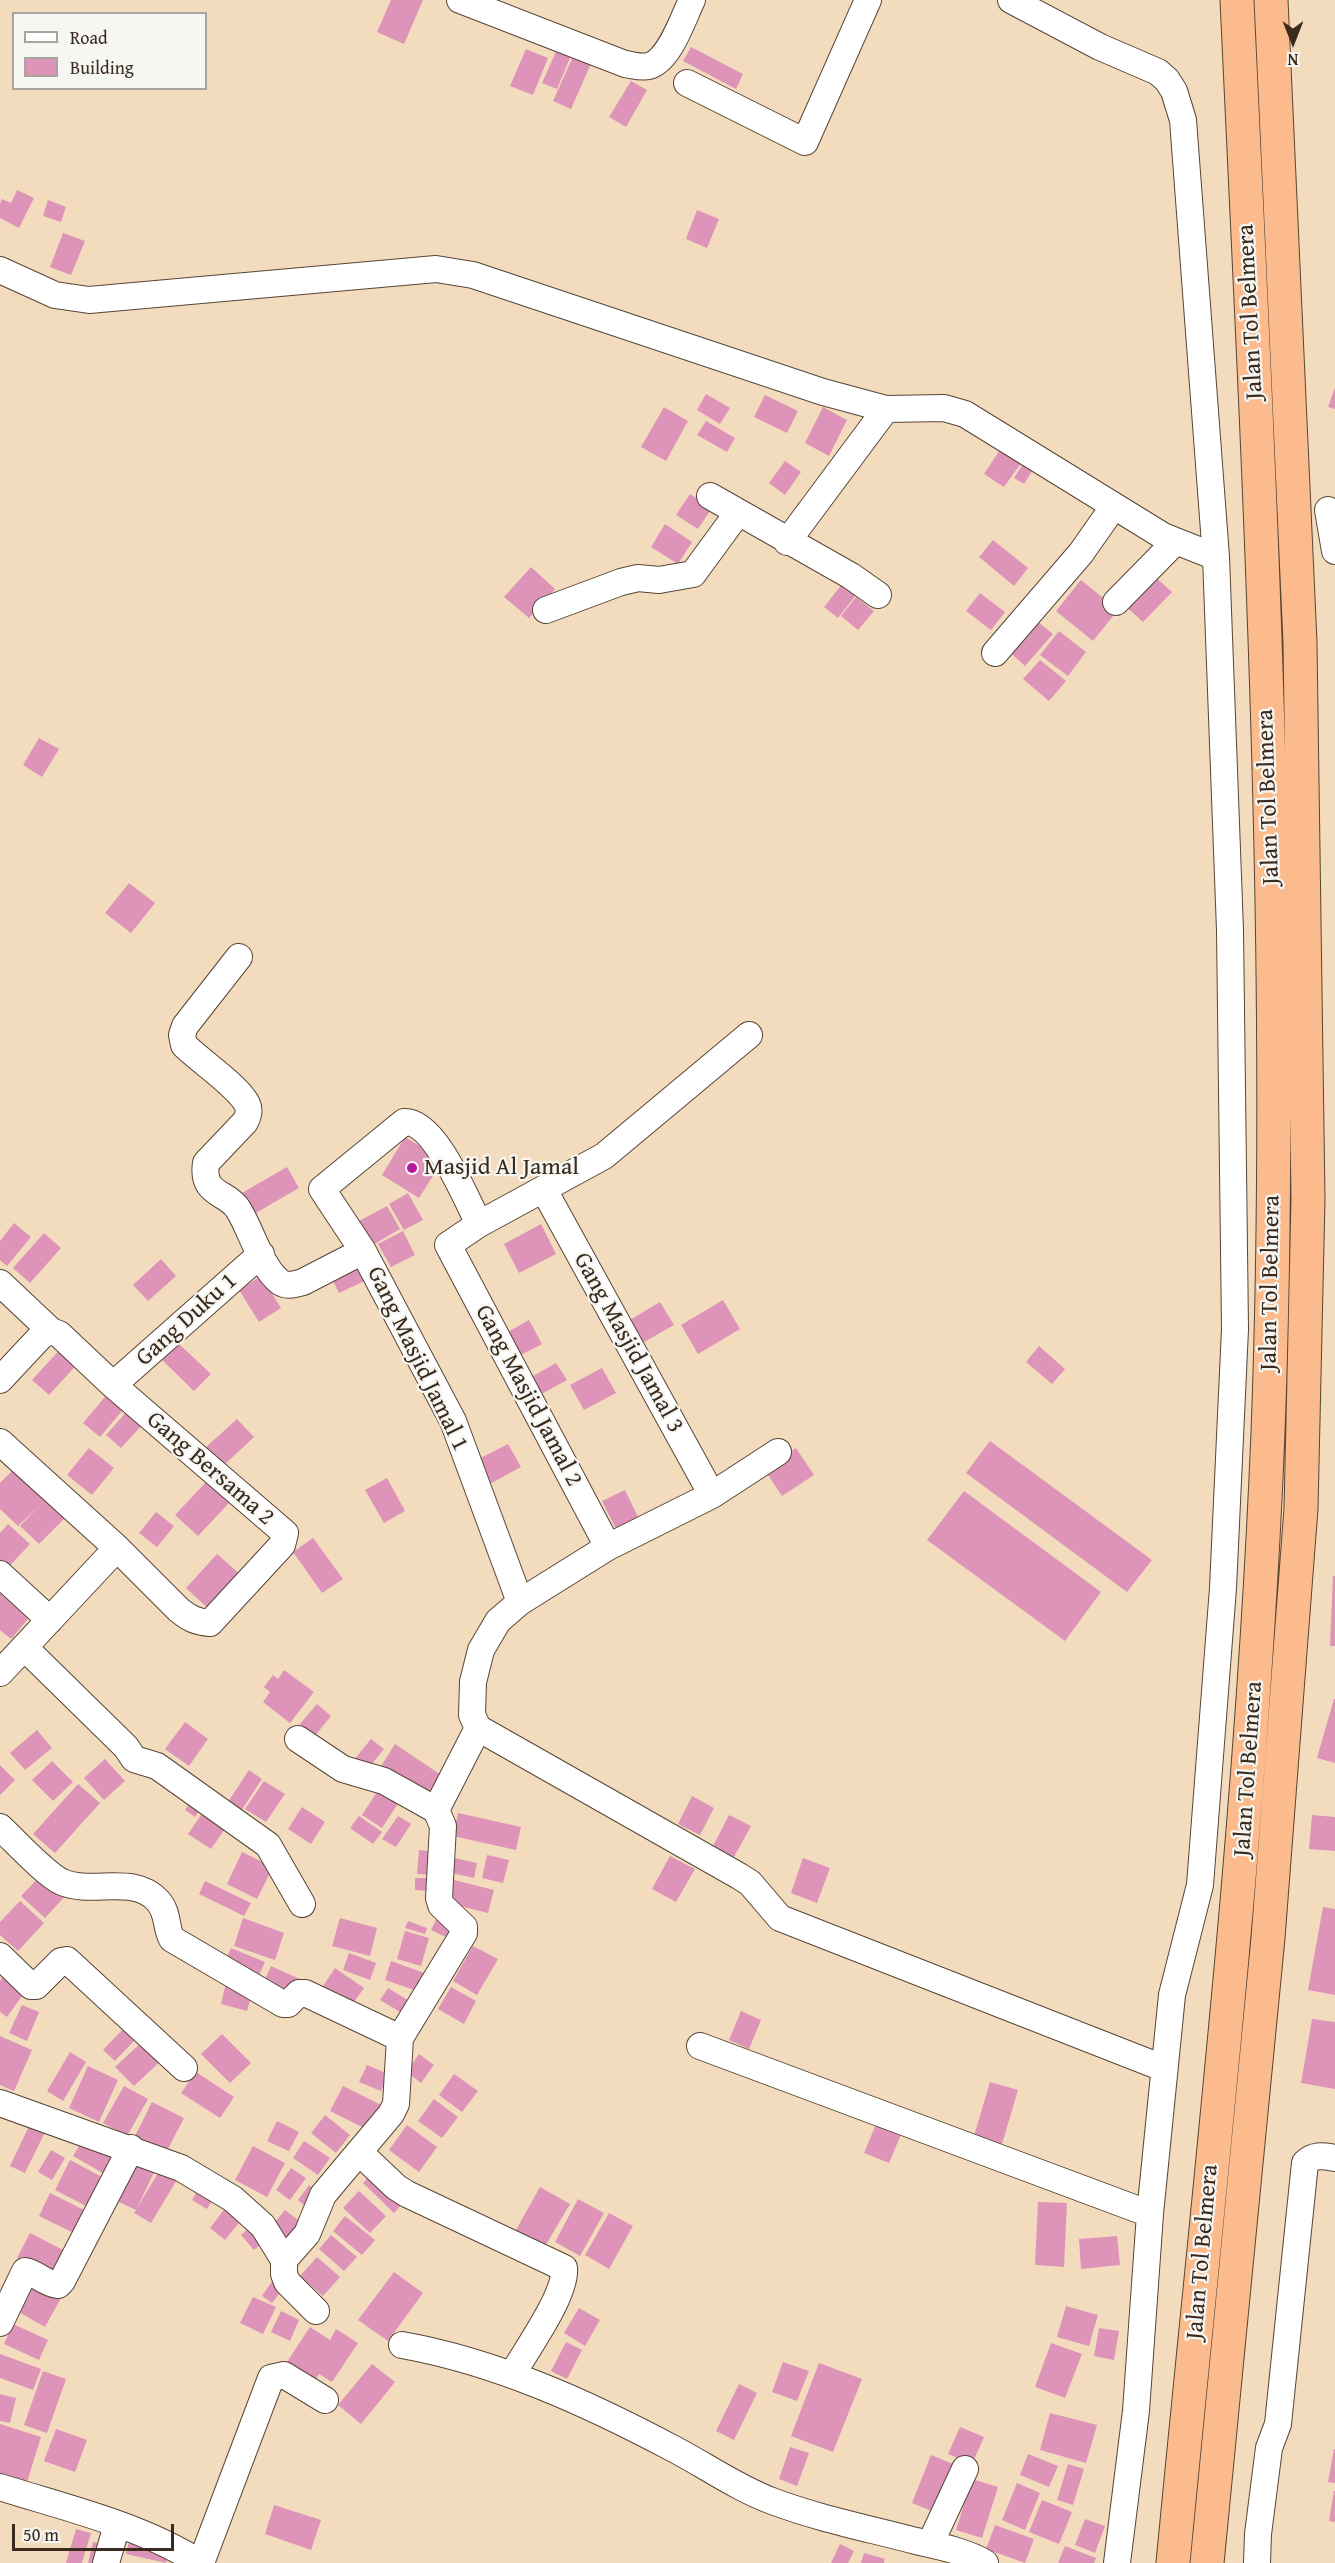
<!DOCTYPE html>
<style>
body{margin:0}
#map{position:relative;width:1335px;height:2563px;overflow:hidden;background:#f3dcbe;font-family:"Gentium Book Plus",serif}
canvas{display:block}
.legend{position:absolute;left:12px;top:12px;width:195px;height:78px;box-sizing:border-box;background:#f6f6f2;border:2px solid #aba49d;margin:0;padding:8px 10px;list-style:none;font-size:18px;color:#3b2a1e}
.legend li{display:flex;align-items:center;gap:12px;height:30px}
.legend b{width:30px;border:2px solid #aba49d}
.north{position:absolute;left:1263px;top:12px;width:60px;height:60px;-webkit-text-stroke:4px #f6f6f2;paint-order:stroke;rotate:180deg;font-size:16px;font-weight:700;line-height:24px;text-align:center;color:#3b2a1e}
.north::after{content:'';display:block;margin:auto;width:21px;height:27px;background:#3b2a1e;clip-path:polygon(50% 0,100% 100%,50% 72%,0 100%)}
.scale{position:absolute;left:12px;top:2524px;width:162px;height:27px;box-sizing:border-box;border:3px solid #3b2a1e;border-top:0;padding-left:8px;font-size:18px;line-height:21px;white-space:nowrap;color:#3b2a1e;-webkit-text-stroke:4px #f6f6f2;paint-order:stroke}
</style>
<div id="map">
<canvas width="1335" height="2563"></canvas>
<ul class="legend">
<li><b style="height:8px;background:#fff"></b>Road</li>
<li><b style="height:16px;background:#dd94b8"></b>Building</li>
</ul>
<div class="north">N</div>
<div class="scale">50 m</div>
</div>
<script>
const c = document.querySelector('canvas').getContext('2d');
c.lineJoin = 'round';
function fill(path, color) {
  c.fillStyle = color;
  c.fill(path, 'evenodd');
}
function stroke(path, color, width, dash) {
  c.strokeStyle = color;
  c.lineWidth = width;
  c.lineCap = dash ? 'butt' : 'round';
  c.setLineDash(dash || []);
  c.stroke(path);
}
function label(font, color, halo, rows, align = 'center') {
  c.font = font + ' "Gentium Book Plus",serif';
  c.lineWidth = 4.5;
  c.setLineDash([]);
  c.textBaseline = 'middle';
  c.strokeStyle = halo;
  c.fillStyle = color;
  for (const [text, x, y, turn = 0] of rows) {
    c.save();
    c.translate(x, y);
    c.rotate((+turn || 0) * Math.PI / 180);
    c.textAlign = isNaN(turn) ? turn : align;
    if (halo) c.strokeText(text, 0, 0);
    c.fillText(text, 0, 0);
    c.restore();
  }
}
fill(new Path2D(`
 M391 0H423L404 44 377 32Z
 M558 47 572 53 557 89 542 83Z
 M691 47 743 74 736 89 683 61Z
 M526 49 548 58 533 95 510 86Z
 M575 52 593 59 571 109 553 101Z
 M631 81 647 90 626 127 609 117Z
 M17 190 34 198 19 228 0 218V204L2 199 11 203Z
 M48 200 66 207 61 222 43 216Z
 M697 210 719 219 707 248 686 239Z
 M63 233 85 241 71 275 50 267Z
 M1335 387V409L1328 407Z
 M706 394 730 408 720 424 697 410Z
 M765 395 798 411 787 433 754 417Z
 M664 407 688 421 666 461 641 447Z
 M823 407 847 420 829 456 805 443Z
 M706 421 735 438 727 452 697 435Z
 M1003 445 1024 459 1004 487 984 474Z
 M1026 459 1036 465 1024 484 1014 478Z
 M785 461 801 472 785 495 769 483Z
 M690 494 712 508 698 529 676 515Z
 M665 524 692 542 678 564 651 547Z
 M993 540 1028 568 1014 586 979 557Z
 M531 567 555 589 529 618 504 597Z
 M1150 572 1172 592 1143 622 1122 603Z
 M1081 580 1118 610 1093 641 1056 611Z
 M842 584 856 595 838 618 824 607Z
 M980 593 1005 612 991 630 966 611Z
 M856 597 874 611 858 630 841 616Z
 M1032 617 1053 634 1025 666 1006 649Z
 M1059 631 1086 652 1068 676 1040 655Z
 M1040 660 1066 681 1049 701 1023 679Z
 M39 738 59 749 42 777 23 765Z
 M129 883 155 903 131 933 105 913Z
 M405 1137 443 1160 419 1198 382 1175Z
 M287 1167 299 1188 254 1214 242 1193Z
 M408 1193 423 1220 404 1230 389 1204Z
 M387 1206 400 1229 371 1246 357 1222Z
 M14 1223 31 1237 7 1266 0 1260V1241Z
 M541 1224 556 1254 519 1273 504 1244Z
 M403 1231 415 1255 391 1267 378 1244Z
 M44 1233 61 1248 30 1283 13 1268Z
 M161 1259 176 1276 148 1301 133 1285Z
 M363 1265 369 1279 339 1293 332 1279Z
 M261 1276 281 1308 259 1322 239 1290Z
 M723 1300 740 1329 698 1354 681 1325Z
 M660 1302 674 1325 637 1346 623 1324Z
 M529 1320 542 1344 519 1356 506 1333Z
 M178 1343 211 1374 194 1391 162 1360Z
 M65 1344 82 1359 49 1395 32 1380Z
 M1039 1346 1065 1369 1052 1384 1026 1362Z
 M556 1363 567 1380 538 1396 528 1379Z
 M602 1368 616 1393 584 1410 570 1385Z
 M110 1391 127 1405 100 1437 83 1423Z
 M129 1409 144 1423 121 1448 106 1435Z
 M237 1419 254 1437 222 1467 205 1448Z
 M990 1441 1152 1560 1127 1592 966 1473Z
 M508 1444 521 1467 486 1486 473 1462Z
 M89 1448 114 1468 92 1495 67 1475Z
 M796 1448 814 1475 782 1496 764 1469Z
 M19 1464 69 1514 39 1544 20 1526 39 1506 18 1526 0 1509V1483Z
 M387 1478 405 1511 384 1523 365 1490Z
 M206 1482 229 1503 198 1536 175 1515Z
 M625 1490 640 1521 618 1533 602 1501Z
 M964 1491 1101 1592 1065 1641 927 1540Z
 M156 1512 174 1526 157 1547 139 1533Z
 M8 1524 30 1544 6 1570 0 1565V1533Z
 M313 1538 343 1579 322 1593 293 1552Z
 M217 1554 242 1576 211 1611 186 1588Z
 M1333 1576H1335V1646H1330Z
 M0 1583 34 1612 11 1639 0 1630Z
 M284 1670 314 1692 290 1723 263 1702 270 1692 264 1687 273 1675 278 1679Z
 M1334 1699H1335V1763L1317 1758Z
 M317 1704 331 1716 314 1737 300 1724Z
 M185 1722 208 1739 189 1766 165 1749Z
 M37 1730 52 1748 25 1770 10 1753Z
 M371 1739 384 1749 366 1771 353 1761Z
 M395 1744 441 1775 426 1796 381 1766Z
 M105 1759 125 1781 104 1800 84 1778Z
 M52 1761 73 1782 53 1801 32 1780Z
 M0 1765 15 1780 0 1795Z
 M249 1770 262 1779 241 1811 228 1802Z
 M264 1781 285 1794 266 1822 245 1809Z
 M78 1784 100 1803 55 1853 33 1834Z
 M379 1789 399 1802 382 1828 362 1815Z
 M692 1796 714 1808 700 1835 678 1824Z
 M193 1798 203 1805 195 1817 185 1810Z
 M302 1807 325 1822 311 1844 288 1829Z
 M206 1808 229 1823 211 1849 188 1834Z
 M458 1813 521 1827 516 1850 453 1836Z
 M729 1815 751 1826 734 1857 713 1846Z
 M1312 1815 1335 1817V1851L1309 1849Z
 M359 1816 382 1832 373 1844 350 1828Z
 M398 1816 411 1824 396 1847 382 1839Z
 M419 1850 434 1852 432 1875 417 1874Z
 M242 1852 273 1867 257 1899 227 1884Z
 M487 1855 509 1860 503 1883 482 1878Z
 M670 1856 695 1869 676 1902 652 1889Z
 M450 1857 477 1863 474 1878 447 1872Z
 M803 1858 830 1868 817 1903 791 1893Z
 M44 1872 67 1894 45 1918 21 1896Z
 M415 1878H431L430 1891 415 1890Z
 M454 1880 494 1890 488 1913 448 1903Z
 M205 1881 251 1903 244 1916 199 1894Z
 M20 1901 44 1923 18 1951 0 1935V1922Z
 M1323 1907 1335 1909V1995L1308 1990Z
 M439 1914 458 1924 450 1939 431 1930Z
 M243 1918 284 1933 275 1960 234 1946Z
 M340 1918 377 1928 370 1956 332 1946Z
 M408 1921 427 1928 425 1934 405 1928Z
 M405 1931 429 1938 421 1966 397 1959Z
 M473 1946 498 1959 477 1995 453 1981Z
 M231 1948 265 1962 256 1982 222 1967Z
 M349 1953 376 1963 370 1980 343 1970Z
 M391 1961 430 1975 423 1993 385 1980Z
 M271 1966 300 1979 290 1999 262 1986Z
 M335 1968 364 1988 349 2009 321 1989Z
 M7 1971 29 1986 7 2017 0 2012V1981Z
 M226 1983 253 1990 247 2011 221 2004Z
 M451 1987 476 2001 464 2024 438 2009Z
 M388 1988 419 2007 412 2019 380 2000Z
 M22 2005 39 2012 27 2041 9 2033Z
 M741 2011 761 2020 749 2049 729 2040Z
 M1312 2019 1335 2022V2089L1301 2083Z
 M123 2029 135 2040 115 2061 103 2050Z
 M222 2034 251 2063 230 2083 201 2054Z
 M0 2036 32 2050 14 2091 0 2085Z
 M146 2038 165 2057 134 2086 115 2067Z
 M70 2052 86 2062 63 2101 47 2091Z
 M419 2054 434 2065 421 2083 407 2072Z
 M367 2065 388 2074 381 2091 359 2082Z
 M88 2066 118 2080 99 2122 69 2108Z
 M196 2072 234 2097 220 2118 181 2093Z
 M454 2074 478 2091 462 2112 439 2095Z
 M990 2082 1018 2090 1002 2144 974 2136Z
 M124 2086 148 2099 127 2136 103 2123Z
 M343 2086 385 2107 372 2132 330 2111Z
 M434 2099 458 2117 442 2138 418 2121Z
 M152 2102 184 2118 167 2151 135 2136Z
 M325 2115 350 2135 336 2153 311 2133Z
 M277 2121 299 2132 289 2151 267 2141Z
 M31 2122 46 2130 25 2173 10 2166Z
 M877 2122 902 2132 889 2163 864 2153Z
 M407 2125 437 2147 419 2172 389 2150Z
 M83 2139 117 2159 108 2176 73 2156Z
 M304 2141 330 2158 318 2175 293 2158Z
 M253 2146 285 2163 267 2197 235 2180Z
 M51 2150 65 2158 52 2180 38 2172Z
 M138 2157 157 2166 137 2208 161 2168 178 2178 151 2223 134 2213 136 2210 117 2201Z
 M70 2160 102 2177 86 2206 55 2190Z
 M291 2168 306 2178 290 2200 276 2190Z
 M373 2172 404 2202 394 2213 363 2183Z
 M200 2185 216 2194 207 2209 192 2200Z
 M309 2185 321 2194 309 2209 298 2200Z
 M540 2187 570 2204 541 2253 512 2237Z
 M359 2191 386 2216 370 2233 343 2208Z
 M50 2193 92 2214 80 2236 39 2216Z
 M578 2199 604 2213 580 2256 555 2242Z
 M1038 2202 1067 2203 1064 2267 1035 2265Z
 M226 2207 242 2219 225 2240 210 2228Z
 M285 2210 306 2226 291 2245 270 2228Z
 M609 2213 633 2226 609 2269 585 2255Z
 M345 2216 375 2240 362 2255 333 2231Z
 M255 2223 268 2238 254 2250 241 2235Z
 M30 2233 67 2252 54 2277 17 2258Z
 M331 2235 357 2257 344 2271 319 2249Z
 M1117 2236 1120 2265 1081 2269 1079 2239Z
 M317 2257 340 2277 323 2296 300 2276Z
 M394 2272 423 2293 388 2341 358 2320Z
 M275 2277 286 2285 272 2303 262 2296Z
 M31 2282 61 2298 45 2327 15 2310Z
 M253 2297 276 2307 263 2334 240 2323Z
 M1066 2306 1098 2315 1089 2346 1057 2337Z
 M579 2308 600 2320 585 2346 564 2333Z
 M281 2311 299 2320 290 2341 271 2332Z
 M13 2324 48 2340 39 2360 4 2344Z
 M310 2327 330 2340 336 2329 358 2343 332 2382 319 2374 313 2384 285 2365Z
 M1099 2328 1119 2331 1114 2360 1094 2356Z
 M566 2342 582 2350 567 2379 551 2371Z
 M1051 2343 1082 2354 1065 2398 1035 2387Z
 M0 2354 41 2369 33 2390 0 2378Z
 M783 2362 809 2371 797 2401 772 2392Z
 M819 2363 862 2379 833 2452 791 2436Z
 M372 2364 395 2382 361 2424 338 2405Z
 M43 2371 66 2379 47 2433 24 2425Z
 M739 2384 757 2393 734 2440 716 2431Z
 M0 2394 16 2398 10 2423 0 2421Z
 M1050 2413 1097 2425 1086 2463 1040 2450Z
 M0 2424 41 2437 27 2482 0 2473Z
 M960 2427 984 2437 972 2464 948 2454Z
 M56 2429 87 2440 75 2472 44 2461Z
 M790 2447 809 2453 797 2486 779 2479Z
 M1334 2449H1335V2483L1328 2482Z
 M1028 2454 1058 2466 1049 2487 1020 2475Z
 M931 2455 958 2466 939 2514 912 2503Z
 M1068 2464 1084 2469 1073 2505 1057 2500Z
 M972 2479 998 2487 982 2538 956 2530Z
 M1017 2483 1040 2493 1025 2530 1002 2520Z
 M1334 2491H1335V2522L1329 2521Z
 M1042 2500 1072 2512 1059 2544 1029 2532Z
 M274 2505 321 2520 311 2550 265 2534Z
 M1085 2519 1105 2526 1095 2553 1075 2545Z
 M995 2525 1034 2539 1025 2563 986 2549Z
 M76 2529 91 2533 82 2563H66Z
 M130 2538 170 2549 166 2563 126 2554Z
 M93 2542 107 2546 103 2563H88Z
 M840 2544 854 2551 848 2563H831Z
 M1065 2546 1096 2558 1094 2563H1058Z
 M864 2553 885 2559 884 2563H861Z`), '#dd94b8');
const minor = new Path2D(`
 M460 0 625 64C633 65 641 68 649 66 670 60 683 18 692 0
 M1011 0 1100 47 1158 72 1167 80 1174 91 1183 120 1216 557 1230 930 1235 1329 1223 1588 1200 1885 1172 1995 1150 2214 1136 2411 1117 2563
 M687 83 805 142 868 0
 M0 270 55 295 89 300 436 269 473 275 823 392 886 409 944 408 965 414 1163 536 1216 557
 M710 496 851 576 878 595
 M1328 510 1335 551
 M787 542 886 409
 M1116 602 1175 542
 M546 610 621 582 638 578 659 580 693 574 737 514
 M995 653 1081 553 1114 506
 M239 957 185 1026 182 1035 184 1045C200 1061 238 1086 247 1104 250 1110 248 1117 245 1122L206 1163C201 1196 227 1191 238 1209 251 1229 261 1268 280 1282 287 1287 295 1284 303 1282L363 1251
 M544 1190 712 1495
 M479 1224C466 1199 435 1120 404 1122L322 1189 363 1251 453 1421 520 1602
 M0 1283 51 1331
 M0 1380 42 1335 51 1331 59 1334 113 1385 285 1533 282 1545 210 1623C196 1622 189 1618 179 1610L117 1548 0 1442
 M113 1385 261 1254
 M778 1452 712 1495 608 1547 520 1602 498 1621 481 1650 473 1682 472 1715 478 1728 739 1876 750 1883 780 1918 1163 2068
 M608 1547 448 1245 479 1224 604 1156 749 1035
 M0 1574 50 1620
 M24 1647 126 1747 134 1759 157 1766 268 1845 302 1904
 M0 1673 117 1548
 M298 1739 343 1769 384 1781 436 1810 443 1826 439 1898 441 1905 464 1927V1933L400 2038 396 2104 391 2114 359 2152 396 2187 407 2194 564 2268C567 2294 526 2350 512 2375
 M436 1810 478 1728
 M0 1827C15 1841 45 1874 62 1882 92 1895 134 1874 158 1901 169 1913 165 1927 172 1939L283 2004H288L299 1993H305L400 2038
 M0 1956 31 1986H36L61 1961 67 1960 184 2068
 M700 2046 1150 2214
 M0 2103 181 2168 233 2199 263 2226 284 2260V2274L287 2282 316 2311
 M284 2260 307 2234 323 2195 359 2152
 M0 2323 25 2271C37 2273 45 2284 58 2285L62 2281 131 2148
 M402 2345C497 2362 587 2403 672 2448 705 2465 737 2488 772 2501 820 2519 867 2528 916 2541 938 2546 965 2551 985 2563
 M0 2487C66 2508 141 2525 200 2563
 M930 2544 965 2469
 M106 2563 117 2525
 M201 2563 271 2378 284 2375 325 2400
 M1257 2563 1258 2534 1269 2448 1278 2424 1305 2163C1314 2154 1323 2156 1335 2158`);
const highway = new Path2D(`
 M1173 2563C1209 2186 1253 1810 1268 1432 1286 954 1259 477 1237 0
 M1207 2563 1268 1938 1301 1509 1308 1199 1300 642 1271 0`);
stroke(minor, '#574536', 28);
stroke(highway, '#574536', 35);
stroke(minor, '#fff', 26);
stroke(highway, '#fbbb8d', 33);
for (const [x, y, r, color] of [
 [412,1168,6,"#b5179e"]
]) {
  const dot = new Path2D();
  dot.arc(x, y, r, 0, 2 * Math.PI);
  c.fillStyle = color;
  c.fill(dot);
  stroke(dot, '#f6f6f2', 2);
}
label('24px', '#3b2a1e', '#f6f6f2', [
 ["Jalan Tol Belmera",1251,312,-93],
 ["Jalan Tol Belmera",1269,797,-92],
 ["Jalan Tol Belmera",1271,1283,-89],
 ["Gang Duku 1",187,1320,-42],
 ["Gang Masjid Jamal 3",628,1343,61],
 ["Gang Masjid Jamal 1",417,1359,64],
 ["Gang Masjid Jamal 2",528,1396,62],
 ["Gang Bersama 2",210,1469,41],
 ["Jalan Tol Belmera",1249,1769,-86],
 ["Jalan Tol Belmera",1203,2252,-85]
]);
label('24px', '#3b2a1e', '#f6f6f2', [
 ["Masjid Al Jamal",424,1168]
], 'left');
</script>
